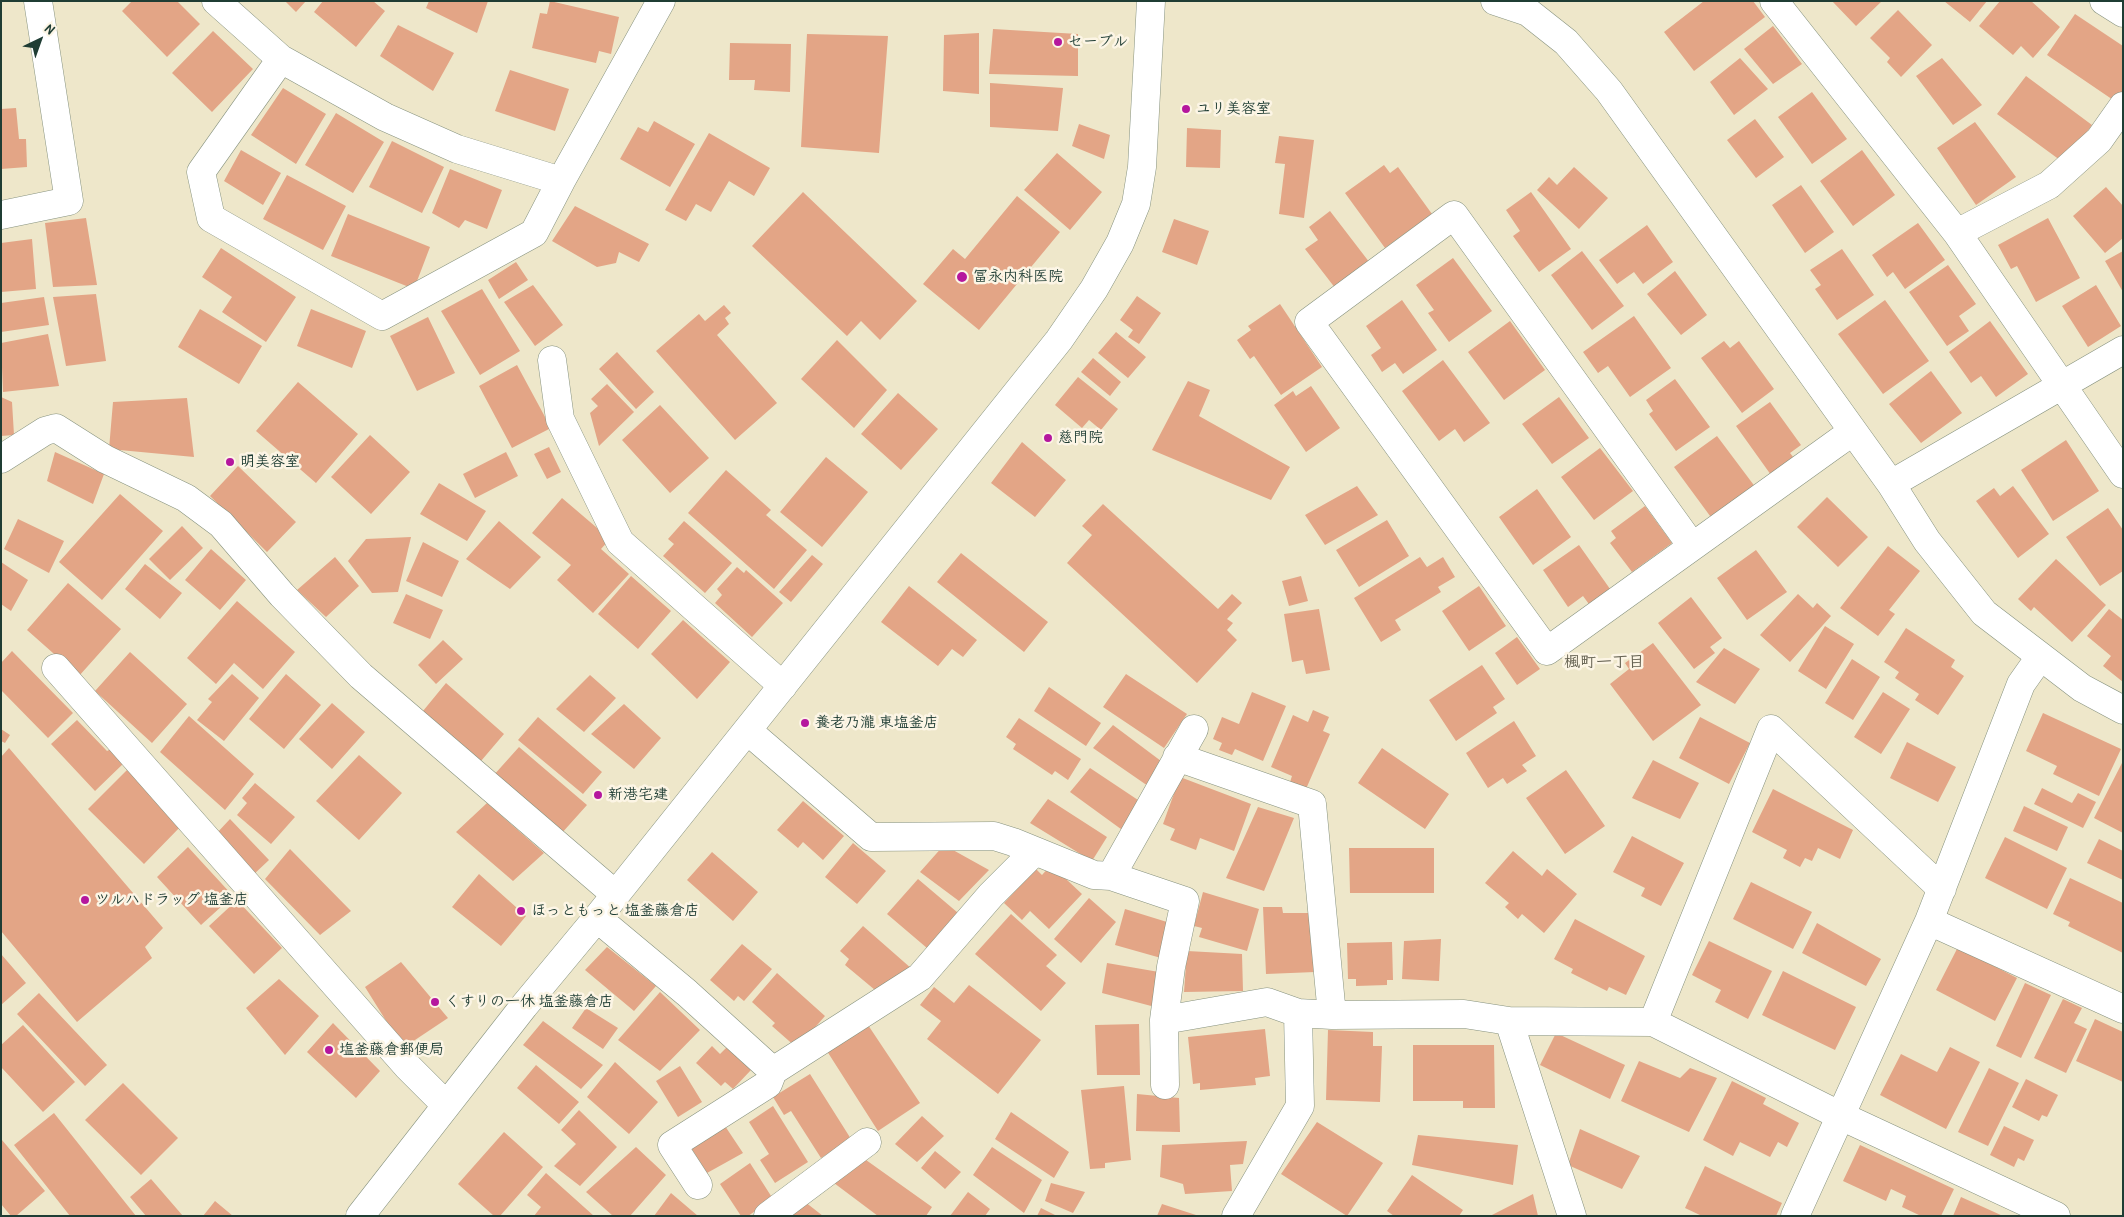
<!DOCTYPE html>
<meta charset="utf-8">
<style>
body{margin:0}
#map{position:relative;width:2124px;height:1217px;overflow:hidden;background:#eee7ca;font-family:"Patrick Hand",sans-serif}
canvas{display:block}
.frame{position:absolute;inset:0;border:2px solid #1f3d34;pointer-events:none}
.north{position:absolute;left:15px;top:15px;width:50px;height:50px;-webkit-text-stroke:4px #fcf5e5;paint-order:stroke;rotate:42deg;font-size:14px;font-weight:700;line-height:20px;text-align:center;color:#1f3d34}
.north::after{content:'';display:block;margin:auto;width:18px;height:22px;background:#1f3d34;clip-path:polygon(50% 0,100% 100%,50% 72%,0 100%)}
</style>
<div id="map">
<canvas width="2124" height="1217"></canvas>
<div class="frame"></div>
<div class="north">N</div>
</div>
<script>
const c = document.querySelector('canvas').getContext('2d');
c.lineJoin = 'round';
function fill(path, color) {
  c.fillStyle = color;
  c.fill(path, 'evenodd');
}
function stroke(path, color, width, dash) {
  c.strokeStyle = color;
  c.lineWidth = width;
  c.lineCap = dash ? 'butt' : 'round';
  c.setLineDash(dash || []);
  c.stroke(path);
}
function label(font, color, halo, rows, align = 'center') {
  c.font = font + ' "Patrick Hand","Klee One",sans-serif';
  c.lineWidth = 5;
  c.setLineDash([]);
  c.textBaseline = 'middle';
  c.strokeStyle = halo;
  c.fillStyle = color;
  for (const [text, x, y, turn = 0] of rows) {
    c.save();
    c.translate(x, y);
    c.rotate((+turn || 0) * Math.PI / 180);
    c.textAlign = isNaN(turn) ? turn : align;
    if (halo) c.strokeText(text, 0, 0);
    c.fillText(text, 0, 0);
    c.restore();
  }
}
fill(new Path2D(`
 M132 1H177L200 24 167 57 122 11Z
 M285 1H306L296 12Z
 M323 1H373L385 11 356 47 314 12Z
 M429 1H488L477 33 426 8Z
 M550 1 619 17 611 54 599 51 596 63 532 48 540 13 547 14Z
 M1704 1H1753L1765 17 1694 71 1664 32Z
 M1832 1H1882L1856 26Z
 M1944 1H1987L1970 22Z
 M2000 1H2031L2060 27 2033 58 2021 46 2013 55 1979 26Z
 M1898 10 1932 45 1901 77 1887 62 1890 58 1870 38Z
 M2075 14 2123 46 2122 106 2047 55Z
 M398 25 454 53 433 91 380 56Z
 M1773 26 1802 64 1773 84 1744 49Z
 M993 29 1078 34V76L989 74Z
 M213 31 253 69 212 112 172 73Z
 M979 33V94L943 91 944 35Z
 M807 34 888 36 879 153 801 147Z
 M730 43 791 44 790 92 754 90 755 80H729Z
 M1740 58 1768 89 1734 115 1710 82Z
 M1942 58 1982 105 1953 125 1916 76Z
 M510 70 569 89 555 131 495 111Z
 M2026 76 2092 125 2064 163 1997 114Z
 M990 83 1063 88 1058 131 990 127Z
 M283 88 326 114 296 164 251 135Z
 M1812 92 1847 139 1812 164 1778 117Z
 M16 108 19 139H26L27 167 1 169V109Z
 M336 113 384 142 353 193 305 165Z
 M1755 119 1784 157 1756 178 1727 140Z
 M654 121 695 144 670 187 620 159 638 127 648 132Z
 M1975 122 2016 177 1976 205 1937 148Z
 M1079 124 1110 135 1104 159 1072 146Z
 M1187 128 1221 130 1220 168 1186 167Z
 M709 133 770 168 754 196 729 181 711 212 696 204 686 221 665 210Z
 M1279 136 1314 140 1304 218 1279 214 1285 164 1275 163Z
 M392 141 444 167 422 213 369 187Z
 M241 150 281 173 263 205 224 181Z
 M1862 150 1895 195 1853 226 1820 181Z
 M1057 153 1102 192 1070 230 1024 190Z
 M1384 165 1390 173 1398 167 1432 214 1385 248 1345 193Z
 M1574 167 1608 198 1579 229 1537 190 1549 177 1557 185Z
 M450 169 502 190 487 229 465 220 459 228 432 213Z
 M287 175 346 206 323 250 263 219Z
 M1801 185 1834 232 1805 253 1772 205Z
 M2106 187 2123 206V238L2105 253 2073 216Z
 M803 192 917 301 880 340 861 321 847 336 752 246Z
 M1531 192 1571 249 1539 272 1513 236 1520 231 1506 210Z
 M1017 196 1060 232 979 330 923 284 953 249 965 259Z
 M575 206 649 244 639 262 619 252 616 263 597 267 552 241Z
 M1330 211 1373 267 1339 293 1305 249 1318 240 1309 227Z
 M348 214 430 247 414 289 331 256Z
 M86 218 97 285 53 287 45 223Z
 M2048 218 2080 278 2036 302 2017 266 2011 269 1998 245Z
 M1174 219 1209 231 1197 265 1162 252Z
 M1918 223 1945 260 1905 289 1893 272 1887 277 1872 255Z
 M1647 225 1673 262 1643 284 1634 272 1617 284 1599 260Z
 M32 239 36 289 1 292V243Z
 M221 248 296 297 266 342 222 312 232 297 202 277Z
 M1842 249 1874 295 1837 320 1815 289 1821 285 1810 270Z
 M1582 251 1624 306 1592 330 1551 275Z
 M2123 251V292L2105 261Z
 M1453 258 1492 311 1449 342 1428 313 1434 310 1416 285Z
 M516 262 528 280 499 299 488 280Z
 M1948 265 1976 304 1959 316 1969 331 1947 346 1909 292Z
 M1675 271 1707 315 1681 335 1647 294Z
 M533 285 563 325 535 346 504 302Z
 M2096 285 2121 326 2088 347 2062 306Z
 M482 289 520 351 480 375 441 311Z
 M96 294 106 361 66 366 53 297Z
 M1137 296 1161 313 1139 344 1128 337 1133 330 1120 320Z
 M44 297 49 325 1 332V303Z
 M1402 300 1437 350 1403 374 1395 363 1382 372 1371 355 1381 348 1366 326Z
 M1885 300 1929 361 1883 394 1838 334Z
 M1280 304 1322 367 1281 395 1254 356 1250 359 1237 340 1251 330 1248 326Z
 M724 305 731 313 725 318 729 324 717 335 777 403 735 440 656 351 699 314 705 321Z
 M200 309 262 346 239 384 178 347Z
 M311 309 366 331 352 368 297 346Z
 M1634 316 1671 368 1630 397 1608 366 1598 373 1583 352Z
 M428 317 455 373 417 391 390 336Z
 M1510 321 1545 370 1504 400 1468 352Z
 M1990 321 2028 374 1996 397 1981 376 1971 383 1949 352Z
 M1116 332 1146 357 1128 378 1098 353Z
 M48 334 59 386 3 392 1 343Z
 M837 340 887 390 854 428 801 379Z
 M1724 341 1730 348 1739 341 1774 389 1742 413 1701 358Z
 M617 352 654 392 636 409 599 369Z
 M1093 358 1121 382 1110 396 1081 372Z
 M1443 360 1490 423 1464 442 1455 429 1439 441 1402 391Z
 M517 365 551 428 512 448 479 386Z
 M1931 371 1962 413 1921 443 1889 404Z
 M1078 377 1118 409 1101 430 1089 420 1082 428 1055 405Z
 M1675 379 1710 427 1676 451 1649 414 1653 411 1646 400Z
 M1188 381 1210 390 1199 416 1290 467 1271 500 1152 450Z
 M298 382 358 434 316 483 256 431Z
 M607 384 634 412 599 446 590 413 598 406 591 399Z
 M1311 386 1340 428 1306 452 1274 405 1293 391 1296 396Z
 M898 393 938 429 901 470 861 434Z
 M1 397 12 402 14 435 1 436Z
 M1559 397 1589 438 1552 464 1522 424Z
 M187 398 194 457 109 449 113 402Z
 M1770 402 1801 445 1790 453 1794 458 1771 475 1736 426Z
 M660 405 709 458 670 493 622 440Z
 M370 435 410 472 371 514 331 477Z
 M1717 436 1756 488 1713 520 1674 467Z
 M2066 440 2099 491 2053 521 2021 470Z
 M1022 442 1066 480 1035 517 991 483Z
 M549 447 561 472 547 479 534 454Z
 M1600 448 1633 491 1594 520 1561 477Z
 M55 452 104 474 93 504 47 481Z
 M506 452 518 476 475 498 463 474Z
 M826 457 868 492 822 547 780 512Z
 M238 466 296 522 267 552 210 496Z
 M726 470 771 510 766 515 807 550 774 589 688 513Z
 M439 483 486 511 467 541 420 514Z
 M1357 486 1378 515 1325 545 1305 515Z
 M2013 486 2049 534 2018 558 1976 501 1994 488 2000 496Z
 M1537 489 1571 537 1533 565 1499 517Z
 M120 494 163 531 102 600 59 562Z
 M1827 497 1868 537 1838 567 1797 527Z
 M562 498 610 539 601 549 629 574 593 613 557 580 571 565 532 533Z
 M1103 504 1218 609 1232 594 1242 603 1227 619 1233 623 1227 630 1237 640 1197 683 1067 563 1092 535 1082 526Z
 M1645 506 1672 543 1632 572 1610 543 1616 538 1611 531Z
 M2108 508 2123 530V571L2100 586 2066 537Z
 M18 519 64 541 49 573 4 549Z
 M1387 520 1409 556 1359 587 1336 550Z
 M499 521 541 557 510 589 466 559Z
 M684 521 732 563 705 593 663 556 674 544 668 539Z
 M182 526 203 548 170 580 149 559Z
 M411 537 398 592 372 593 348 561 366 539Z
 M423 542 459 561 442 597 406 581Z
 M1579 545 1615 596 1594 611 1583 596 1568 607 1543 570Z
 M1888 546 1920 571 1889 610 1895 614 1878 636 1840 608Z
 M211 549 246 580 220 610 185 580Z
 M1756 550 1787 592 1747 620 1717 578Z
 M961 553 1048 622 1024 652 937 582Z
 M812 555 823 564 791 602 779 592Z
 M335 557 359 586 326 617 297 590Z
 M1420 557 1427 567 1443 557 1455 577 1438 587 1441 592 1395 620 1401 630 1381 642 1354 598Z
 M2056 559 2106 605 2072 642 2034 607 2031 611 2018 599Z
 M1 562 28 580 11 611 1 604Z
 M145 564 182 593 160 619 125 589Z
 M737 567 744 573 746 570 783 603 752 637 715 603 722 595 717 589Z
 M631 576 671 611 638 649 598 614Z
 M1301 576 1308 601 1289 606 1282 581Z
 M68 583 121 629 79 676 27 630Z
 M909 586 977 640 963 657 952 649 938 666 881 622Z
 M1479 586 1506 626 1469 651 1442 611Z
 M406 594 443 610 430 639 393 623Z
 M1798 594 1813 608 1817 603 1831 616 1790 662 1760 635Z
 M1691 597 1722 638 1710 647 1715 653 1694 669 1658 623Z
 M237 601 295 652 263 689 234 663 216 684 187 658Z
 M1319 609 1330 670 1306 674 1303 660 1292 662 1284 614Z
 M2109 609 2123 620V682L2103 666 2111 656 2087 636Z
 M683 620 730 662 697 699 651 654Z
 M1825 626 1854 644 1826 689 1798 671Z
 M1906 628 1955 660 1951 667 1964 676 1938 715 1915 700 1919 694 1895 678 1899 672 1884 662Z
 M1517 637 1540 669 1517 685 1495 653Z
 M443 640 463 659 436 684 418 665Z
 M1653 643 1701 705 1653 741 1610 684 1629 669 1625 663Z
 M1724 648 1760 669 1735 704 1696 682Z
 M12 651 73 713 48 738 1 690V663Z
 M130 652 187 704 152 743 95 691Z
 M1852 659 1880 677 1853 720 1825 703Z
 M1482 665 1505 699 1493 707 1497 713 1456 741 1429 700Z
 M232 674 259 698 224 741 197 720 212 702 208 699Z
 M286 674 321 705 284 749 249 719Z
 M1126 674 1187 714 1164 748 1103 707Z
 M590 675 616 698 584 732 556 709Z
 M446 683 504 734 481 761 423 711Z
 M1049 687 1101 723 1086 746 1034 711Z
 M1252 692 1286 706 1263 761 1235 749 1232 755 1219 750 1222 743 1213 739 1222 717 1239 724Z
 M1883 692 1910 709 1881 754 1854 737Z
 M332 703 365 732 332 769 299 739Z
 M624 704 661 738 634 769 591 734Z
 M1313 710 1329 717 1323 731 1330 734 1306 789 1290 782 1292 776 1271 767 1293 715 1308 722Z
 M2043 713 2121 749 2099 796 2053 774 2057 766 2026 751Z
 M189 716 254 774 225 810 160 752Z
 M538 717 602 772 583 794 518 740Z
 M1700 717 1750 743 1729 784 1679 758Z
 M1019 718 1081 759 1068 780 1055 771 1052 775 1013 749 1016 744 1006 737Z
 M77 720 107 751 113 748 125 762 95 791 51 744Z
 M1514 721 1536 756 1522 765 1527 771 1507 784 1503 778 1488 788 1466 753Z
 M1113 725 1165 764 1148 786 1093 748Z
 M1 729 10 735 5 743 1 741Z
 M1907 742 1956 767 1938 802 1890 778Z
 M519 747 587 805 561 834 493 776Z
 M9 748 163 928 145 947 152 958 77 1022 1 931V757Z
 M1382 748 1449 794 1425 829 1358 783Z
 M359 755 402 793 359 840 316 801Z
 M1653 760 1699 783 1680 819 1632 798Z
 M2123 761V833L2094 818Z
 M1090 768 1144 804 1125 832 1070 792Z
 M127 770 182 825 144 864 88 809Z
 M1566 770 1605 826 1565 854 1526 798Z
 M1180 777 1251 804 1234 851 1200 838 1196 850 1170 840 1175 829 1163 824Z
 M255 783 295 817 271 844 237 815 247 803 242 798Z
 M2042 788 2072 803 2078 793 2096 802 2083 828 2034 804Z
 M1773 789 1853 830 1840 859 1818 848 1812 861 1805 858 1800 867 1783 858 1787 850 1752 832Z
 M1048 799 1107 837 1092 861 1030 823Z
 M803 801 844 836 823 860 803 842 798 848 777 830Z
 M487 803 544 853 513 881 456 832Z
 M2024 806 2068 827 2057 851 2013 831Z
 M1258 807 1294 818 1264 891 1226 878Z
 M230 819 269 860 252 876 216 834Z
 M1632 836 1684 863 1661 906 1641 896 1645 888 1613 872Z
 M2005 837 2067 868 2047 909 1985 878Z
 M2099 839 2123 851V880L2087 863Z
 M853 843 886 871 857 904 825 877Z
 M944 845 989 870 959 901 920 872Z
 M188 847 233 896 201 925 157 877Z
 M1349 848H1434V893H1350Z
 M290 849 351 911 320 935 265 879Z
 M1513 851 1542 876 1547 869 1577 894 1544 933 1522 914 1518 919 1505 907 1509 903 1485 883Z
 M712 852 758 892 733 921 687 880Z
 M1051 865 1082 894 1049 929 1030 911 1022 920 1004 903 1036 869 1042 875Z
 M479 874 526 916 501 946 452 907Z
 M2070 878 2123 903V953L2068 926 2070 922 2053 914Z
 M918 879 964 918 934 954 887 914Z
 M1751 882 1812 912 1793 949 1733 919Z
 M1203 892 1259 909 1247 951 1199 937 1202 928 1194 926Z
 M1089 898 1116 922 1081 963 1054 939Z
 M237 900 282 948 254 974 209 926Z
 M1263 907H1282L1283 913H1313L1315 972 1266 974Z
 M1125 909 1167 922 1161 958 1115 945Z
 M1011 914 1057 955 1046 966 1066 983 1041 1011 975 954Z
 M1575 919 1645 956 1626 995 1609 987 1607 991 1571 973 1573 969 1554 959Z
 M1817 923 1881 959 1866 986 1802 953Z
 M863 926 912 969 875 990 845 965 849 959 840 951Z
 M1441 939 1439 981 1402 979 1404 941Z
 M1709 941 1772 971 1748 1019 1715 1002 1721 990 1692 975Z
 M1392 942 1393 980H1387V985L1356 986V979H1348L1347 943Z
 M742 944 772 969 744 1001 738 996 734 1001 710 980Z
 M607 947 656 986 634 1011 585 970Z
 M1958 947 2017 978 1995 1021 1936 990Z
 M1187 951 1242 954 1243 991 1184 992Z
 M1 954 26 983 1 1005Z
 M401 962 448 1018 403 1048 365 987Z
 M1107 963 1159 972 1155 1007 1102 993Z
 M1783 971 1856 1007 1835 1050 1762 1015Z
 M777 973 825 1016 797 1048 772 1026 775 1023 752 1002Z
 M279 979 319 1016 285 1055 246 1008Z
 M2025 983 2051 995 2021 1058 1996 1046Z
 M969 985 1041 1040 998 1094 927 1039 941 1021 920 1005 934 987 954 1003Z
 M660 992 700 1030 660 1071 618 1040Z
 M39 993 107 1065 85 1086 17 1014Z
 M2063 999 2082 1008 2074 1023 2087 1029 2066 1073 2034 1058Z
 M586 1008 618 1028 603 1049 572 1028Z
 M2095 1019 2123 1032V1082L2076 1061Z
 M543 1021 603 1065 581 1089 523 1045Z
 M866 1022 920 1103 878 1131 825 1048Z
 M333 1023 380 1071 356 1098 307 1052Z
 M1139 1024 1140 1075H1097L1095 1025Z
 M23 1025 75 1082 43 1112 1 1067V1045Z
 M1265 1029 1270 1076 1255 1078 1256 1085 1200 1090V1083L1193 1084 1188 1037Z
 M1328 1030 1373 1032V1046H1382L1380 1102 1326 1100Z
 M1556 1033 1625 1065 1610 1099 1540 1065Z
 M1413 1045H1494L1495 1108H1463V1101H1413Z
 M712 1046 720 1054 727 1047 751 1070 733 1089 725 1082 721 1086 696 1063Z
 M1950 1047 1980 1062 1946 1129 1880 1095 1901 1054 1937 1072Z
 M1639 1061 1680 1078 1690 1068 1717 1078 1689 1132 1621 1101Z
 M615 1062 658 1102 629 1134 587 1097Z
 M536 1065 579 1102 559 1124 517 1088Z
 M680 1066 702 1102 678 1117 656 1081Z
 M1989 1068 2019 1083 1988 1146 1958 1132Z
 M810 1074 851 1139 821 1158 791 1111 784 1115 773 1097Z
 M2026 1079 2058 1095 2047 1117 2042 1115 2039 1121 2012 1107Z
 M1732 1081 1766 1098 1763 1104 1799 1123 1787 1147 1778 1142 1770 1157 1740 1142 1733 1156 1703 1140Z
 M123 1083 178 1138 141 1175 85 1120Z
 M1124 1086 1131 1160 1105 1163V1168L1090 1169 1081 1090Z
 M1137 1094 1179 1098 1180 1132 1136 1131Z
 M773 1106 808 1162 775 1183 760 1160 769 1154 749 1122Z
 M579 1110 617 1147 580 1186 554 1166 576 1144 561 1130Z
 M1011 1112 1069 1152 1054 1178 995 1139Z
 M54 1113 136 1216H70L14 1145Z
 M922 1116 944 1136 917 1162 895 1144Z
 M1317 1122 1383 1163 1347 1216 1281 1174Z
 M725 1126 743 1153 707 1173 691 1148Z
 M2004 1126 2034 1140 2024 1161 2018 1158 2014 1167 1990 1155Z
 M1580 1129 1640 1156 1622 1189 1568 1165Z
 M504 1132 543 1167 500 1216H494L458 1184Z
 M1418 1135 1518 1145 1513 1185 1412 1165Z
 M2 1140 45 1191 16 1216H11L1 1204Z
 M1247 1141 1243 1164 1230 1165 1232 1191 1185 1194 1183 1184 1160 1177 1162 1145Z
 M1860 1145 1954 1189 1941 1216H1921L1902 1207 1906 1196 1891 1189 1886 1201 1843 1181Z
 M636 1147 666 1175 630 1216H613L586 1192Z
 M992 1147 1042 1180 1024 1213 973 1175Z
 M935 1151 961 1172 945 1189 921 1168Z
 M859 1155 932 1207 926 1216H878L834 1183Z
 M750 1163 773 1199 748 1216H741L720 1184Z
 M1705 1166 1782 1203 1776 1216H1702L1685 1208Z
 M546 1173 594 1216H534L541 1207 527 1195Z
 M1412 1175 1463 1210 1459 1216H1394L1387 1211Z
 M151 1179 183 1216H146L130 1197Z
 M1051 1183 1085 1192 1073 1213 1045 1201Z
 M968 1192 990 1209 985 1216H950Z
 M671 1193 698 1216H654Z
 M1533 1194 1538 1216H1490Z
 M1961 1197 2003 1216H1953Z
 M800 1198 823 1216H786Z
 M215 1201 233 1216H203Z
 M1162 1204 1196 1215V1216H1157Z
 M1041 1208 1057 1216H1037Z`), '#e3a586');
const minor = new Path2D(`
 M216 1 281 59 385 117 457 149 561 181
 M1495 1 1528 12 1566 42 1609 91 1891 484 1927 541 1984 613 2082 688 2123 710
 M1774 1 1957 233 2123 474
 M2104 1 2123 13
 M281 59 201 172 211 218 382 316 534 233 561 181 661 1
 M1 215 69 201 38 1
 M1957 233 2049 185 2099 140 2123 106
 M552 360 560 419 620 542 783 686
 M1 459 45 431 56 428 105 459 186 498 221 524 282 595 361 676 616 895
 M1891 484 2123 350
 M1692 546 1454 215 1309 322 1547 651 1831 447 1852 432
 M56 668 407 1066 446 1105
 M748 731 871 837 994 836 1013 842 1094 875 1111 876 1185 901 1171 967 1164 1020
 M1177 757 1312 804 1332 1015
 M1111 876 1194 729
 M597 918 687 993 773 1071
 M1929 921 2123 1009
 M1509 1021 1572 1216
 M1653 1022 1771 729 1942 889
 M1165 1085 1164 1020 1267 1002 1298 1013
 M698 1185 672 1145 768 1084 773 1071 920 977 991 895 1035 851
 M360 1216 524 1006 597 918 1059 340 1094 289 1120 243 1136 204 1142 167 1151 1
 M768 1216 867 1142
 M1236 1216 1300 1106 1298 1013 1332 1015 1464 1014 1509 1021 1653 1022 1841 1116 2056 1216
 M1795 1216 1929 921 2021 684 2040 657`);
stroke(minor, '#86927f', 29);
stroke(minor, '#fff', 28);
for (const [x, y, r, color] of [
 [1058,42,5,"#b5179e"],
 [1186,109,5,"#b5179e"],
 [962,277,6,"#b5179e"],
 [1048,438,5,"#b5179e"],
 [230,462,5,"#b5179e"],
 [805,723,5,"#b5179e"],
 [598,795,5,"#b5179e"],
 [85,900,5,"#b5179e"],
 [521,911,5,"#b5179e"],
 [435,1002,5,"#b5179e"],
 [329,1050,5,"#b5179e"]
]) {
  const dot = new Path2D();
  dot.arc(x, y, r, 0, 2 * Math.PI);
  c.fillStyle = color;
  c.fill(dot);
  stroke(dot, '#fcf5e5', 2);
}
label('bold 15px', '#1f3d34', '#fcf5e5', [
 ["セーブル",1068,42],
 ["ユリ美容室",1196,109],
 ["冨永内科医院",973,277],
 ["慈門院",1058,438],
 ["明美容室",240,462],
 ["養老乃瀧 東塩釜店",815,723],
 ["新港宅建",608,795],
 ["ツルハドラッグ 塩釜店",95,900],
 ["ほっともっと 塩釜藤倉店",531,911],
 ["くすりの一休 塩釜藤倉店",445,1002],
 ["塩釜藤倉郵便局",339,1050]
], 'left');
label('bold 16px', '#646151', '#fcf5e5', [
 ["楓町一丁目",1604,663]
]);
</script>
